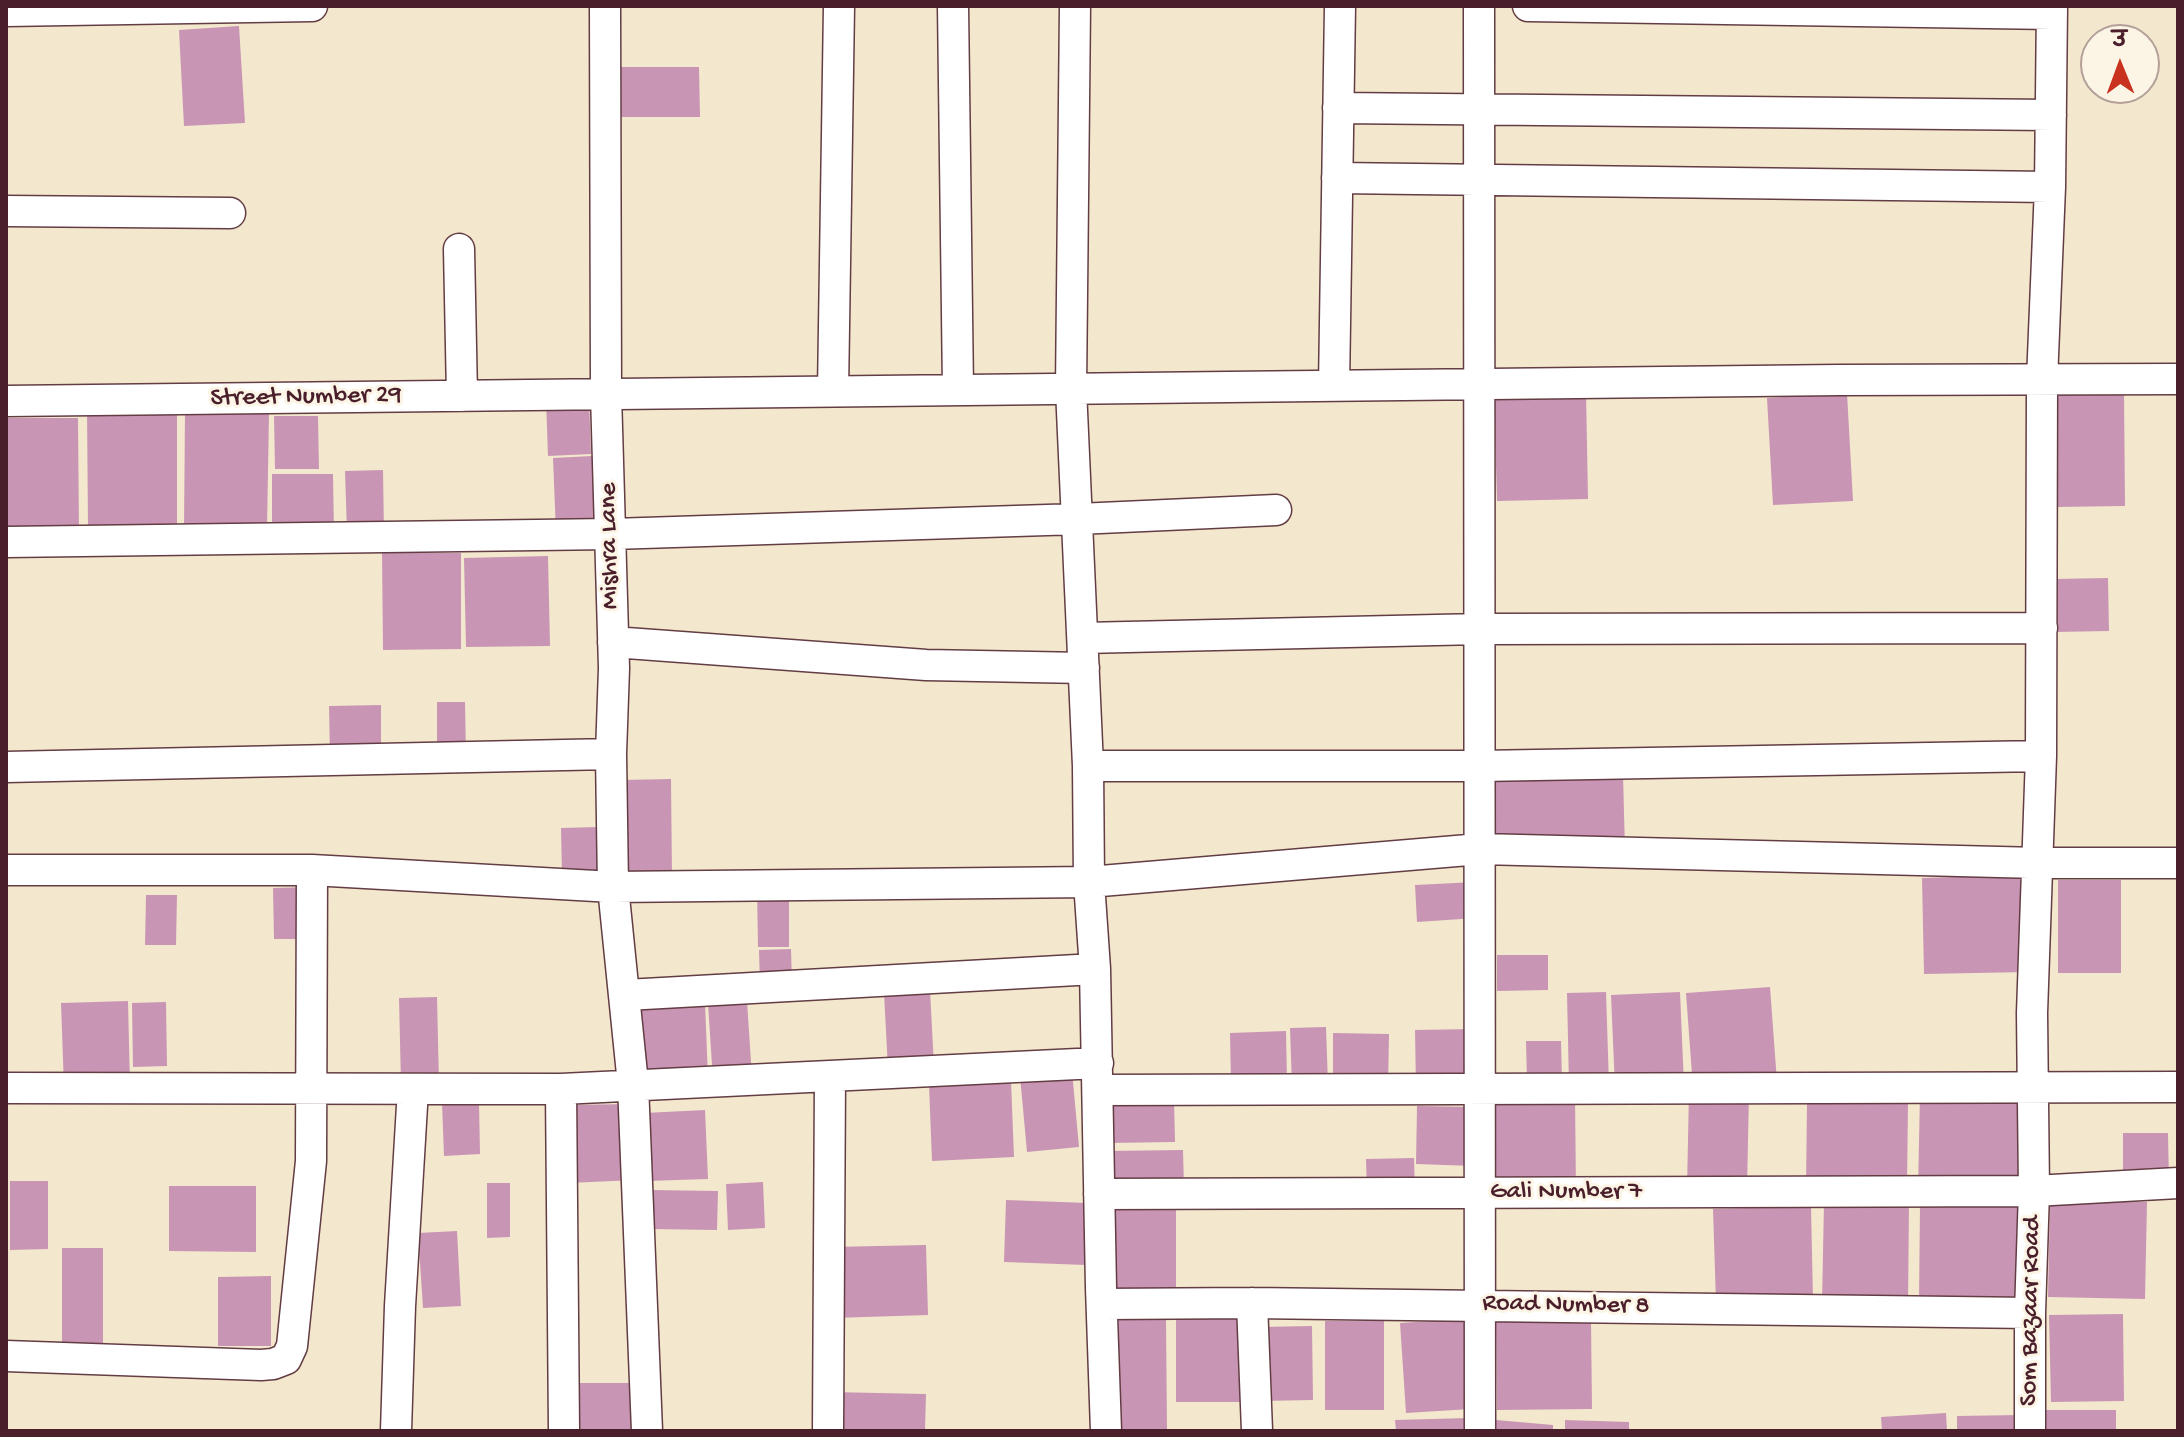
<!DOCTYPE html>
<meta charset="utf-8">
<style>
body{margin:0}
#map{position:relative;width:2184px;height:1437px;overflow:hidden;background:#f3e8cd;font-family:"Gochi Hand","Playpen Sans Deva",sans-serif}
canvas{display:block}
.frame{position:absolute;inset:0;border:8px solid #4a1f2b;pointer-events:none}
.north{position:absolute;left:2080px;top:24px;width:80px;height:80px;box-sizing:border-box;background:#fcf5e5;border:2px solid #b59f9b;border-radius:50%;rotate:359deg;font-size:22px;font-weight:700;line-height:32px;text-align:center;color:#4a1f2b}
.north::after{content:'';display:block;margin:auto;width:28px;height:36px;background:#c8321e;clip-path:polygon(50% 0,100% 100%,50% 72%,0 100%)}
</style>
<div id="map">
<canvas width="2184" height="1437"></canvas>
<div class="frame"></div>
<div class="north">उ</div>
</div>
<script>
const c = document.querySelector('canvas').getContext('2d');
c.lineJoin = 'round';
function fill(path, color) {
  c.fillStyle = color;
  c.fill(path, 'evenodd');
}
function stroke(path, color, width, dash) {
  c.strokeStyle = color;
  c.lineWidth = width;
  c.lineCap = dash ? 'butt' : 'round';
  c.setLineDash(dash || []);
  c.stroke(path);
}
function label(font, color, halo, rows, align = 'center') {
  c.font = font + ' "Gochi Hand",sans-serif';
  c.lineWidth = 6;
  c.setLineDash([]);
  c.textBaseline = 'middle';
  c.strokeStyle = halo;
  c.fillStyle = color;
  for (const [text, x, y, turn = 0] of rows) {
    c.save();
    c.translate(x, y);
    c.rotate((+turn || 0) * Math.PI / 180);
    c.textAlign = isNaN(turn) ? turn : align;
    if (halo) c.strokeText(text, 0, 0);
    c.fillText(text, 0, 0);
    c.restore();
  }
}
fill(new Path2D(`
 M239 26 245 123 184 126 179 30Z
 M612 67H699L700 117H612Z
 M1586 391 1588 499 1497 501 1494 393Z
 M2124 391 2125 506 2056 507 2054 392Z
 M1847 393 1853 501 1773 505 1767 398Z
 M589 398 591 454 548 456 546 400Z
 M177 405V530H88L87 406Z
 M185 412 269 413 267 530 184 529Z
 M274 416H318L319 469H275Z
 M6 418H78L79 536H6Z
 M592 456 595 531 556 533 553 458Z
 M383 470 384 533H347L345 471Z
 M272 474H333L334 535H272Z
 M382 553H461V649L383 650Z
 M548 556 550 646 466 647 464 558Z
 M2108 578 2109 631 2055 632 2054 579Z
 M437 702H465L466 756 437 757Z
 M381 705V755L330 756 329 706Z
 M1623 773 1625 852 1491 848V774Z
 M671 779 672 878 623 879 621 780Z
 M598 827 599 874 562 875 561 828Z
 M2026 875 2028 972 1924 974 1922 878Z
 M2058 880H2121V973H2058Z
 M1475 882 1476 918 1417 922 1415 885Z
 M310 887 311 939H274L273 888Z
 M757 888H789V947H758Z
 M146 895H177L176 945H145Z
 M791 949 792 985H760L759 950Z
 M1497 955H1548V990L1497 991Z
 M1770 987 1777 1082 1693 1088 1686 993Z
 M930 990 934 1066 888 1069 884 993Z
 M1606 992 1609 1085 1569 1086 1567 993Z
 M1680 992 1684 1085 1615 1088 1611 995Z
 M437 997 439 1083 401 1084 399 998Z
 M128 1001 130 1086 64 1088 61 1003Z
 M747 1001 752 1077 713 1080 708 1004Z
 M166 1002 167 1066 133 1067 132 1003Z
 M705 1003 708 1078 634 1082 628 1006Z
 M1326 1027 1328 1085 1292 1087 1290 1028Z
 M1475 1029 1476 1086 1416 1087 1415 1030Z
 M1286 1031 1287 1081 1231 1083 1230 1033Z
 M1333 1033 1389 1034 1388 1089 1333 1088Z
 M1526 1041H1561L1562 1081 1527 1082Z
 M1072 1071 1079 1147 1027 1152 1020 1076Z
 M1011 1081 1014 1157 932 1161 929 1085Z
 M1689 1090 1749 1092 1747 1190H1687Z
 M1920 1093 2027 1095 2026 1189 1918 1190Z
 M1575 1095 1576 1192H1495V1096Z
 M1174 1098 1175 1142 1107 1143 1105 1100Z
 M1807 1102H1908L1907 1188H1806Z
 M442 1103H479L480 1154 444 1156Z
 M632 1104 636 1180 568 1183 566 1105Z
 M1417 1106 1474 1107 1473 1166 1416 1164Z
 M705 1110 708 1179 647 1181 644 1113Z
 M2123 1133H2168L2169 1182 2123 1183Z
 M1183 1150 1184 1188 1106 1190 1105 1151Z
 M1414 1158 1415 1192 1367 1193 1366 1159Z
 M10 1181H48V1249L10 1250Z
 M763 1182 765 1228 728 1230 726 1184Z
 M487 1183H510V1237L487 1238Z
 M169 1186H256V1252L169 1251Z
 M650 1190 718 1191 717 1230 650 1229Z
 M1111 1199 1176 1200V1297L1111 1296Z
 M1006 1200 1088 1203 1086 1265 1004 1262Z
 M2050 1200 2147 1202 2145 1299 2048 1297Z
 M1824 1202 1909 1204 1908 1305 1822 1303Z
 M1920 1205 2019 1207 2018 1303 1919 1301Z
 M1811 1206 1813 1300 1716 1303 1713 1209Z
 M457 1231 461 1306 423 1308 418 1233Z
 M926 1245 928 1315 833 1318 831 1247Z
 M62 1248H103V1350H62Z
 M271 1276V1346H218V1277Z
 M2123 1314 2124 1401 2051 1402 2049 1315Z
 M1176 1315H1250V1402H1176Z
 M1114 1319H1166L1167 1431H1116Z
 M1465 1319 1471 1409 1406 1413 1400 1323Z
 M1591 1320 1592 1409 1497 1410 1496 1321Z
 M1325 1321H1384V1410H1325Z
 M1312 1326 1313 1400 1260 1401 1259 1327Z
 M572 1383H633V1431H572Z
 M831 1392 926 1394 925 1431H830Z
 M2042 1410H2116V1431H2042Z
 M1946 1413 1947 1431H1882L1881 1417Z
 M2020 1415V1431H1957V1416Z
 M1469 1418V1431H1396L1395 1420Z
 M1496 1420 1553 1425V1431H1495Z
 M1565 1420 1629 1422V1431H1565Z`), '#c995b4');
const minor = new Path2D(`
 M605 6 606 394 614 668 611 754 613 887 633 1084 647 1431
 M953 6 958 390
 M1075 6 1071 389 1088 766 1089 882 1095 969 1101 1288 1106 1431
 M1479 6 1480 1431
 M1528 6 2052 14
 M6 11 312 6
 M1338 108 2051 115
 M1337 178 2050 187
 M6 211 230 213
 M459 249 462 396
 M1334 386 1340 6
 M833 391 839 6
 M6 401 1839 380 2178 379
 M6 542 612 534 1078 519 1276 510
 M1083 638 1480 629 2042 628
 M613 642 926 665 1084 668
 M1088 766H1480L2041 756
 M6 767 611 754
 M6 870H312L613 887 1089 882 1480 849 2039 863H2178
 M626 995 1095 969
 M6 1088 561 1089 1098 1063
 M561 1089 564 1431
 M1098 1090 2178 1087
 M1099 1194 2034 1191 2178 1183
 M1252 1303 1257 1431
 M1103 1304 1252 1303 2030 1313
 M6 1356 261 1365 273 1364 286 1359 292 1346 311 1161 312 870
 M396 1431 400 1306 413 1089
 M828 1431 830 1076
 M2030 1431V1313L2034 1191 2032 1013 2041 756 2042 380 2050 187 2052 6`);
stroke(minor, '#633d43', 33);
stroke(minor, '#fff', 30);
label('26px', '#4a1f2b', '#fcf5e5', [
 ["Street Number 29",306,398,-1],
 ["Mishra Lane",611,546,-91],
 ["Gali Number 7",1566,1193],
 ["Road Number 8",1566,1306,1],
 ["Som Bazaar Road",2032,1311,-89]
]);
</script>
